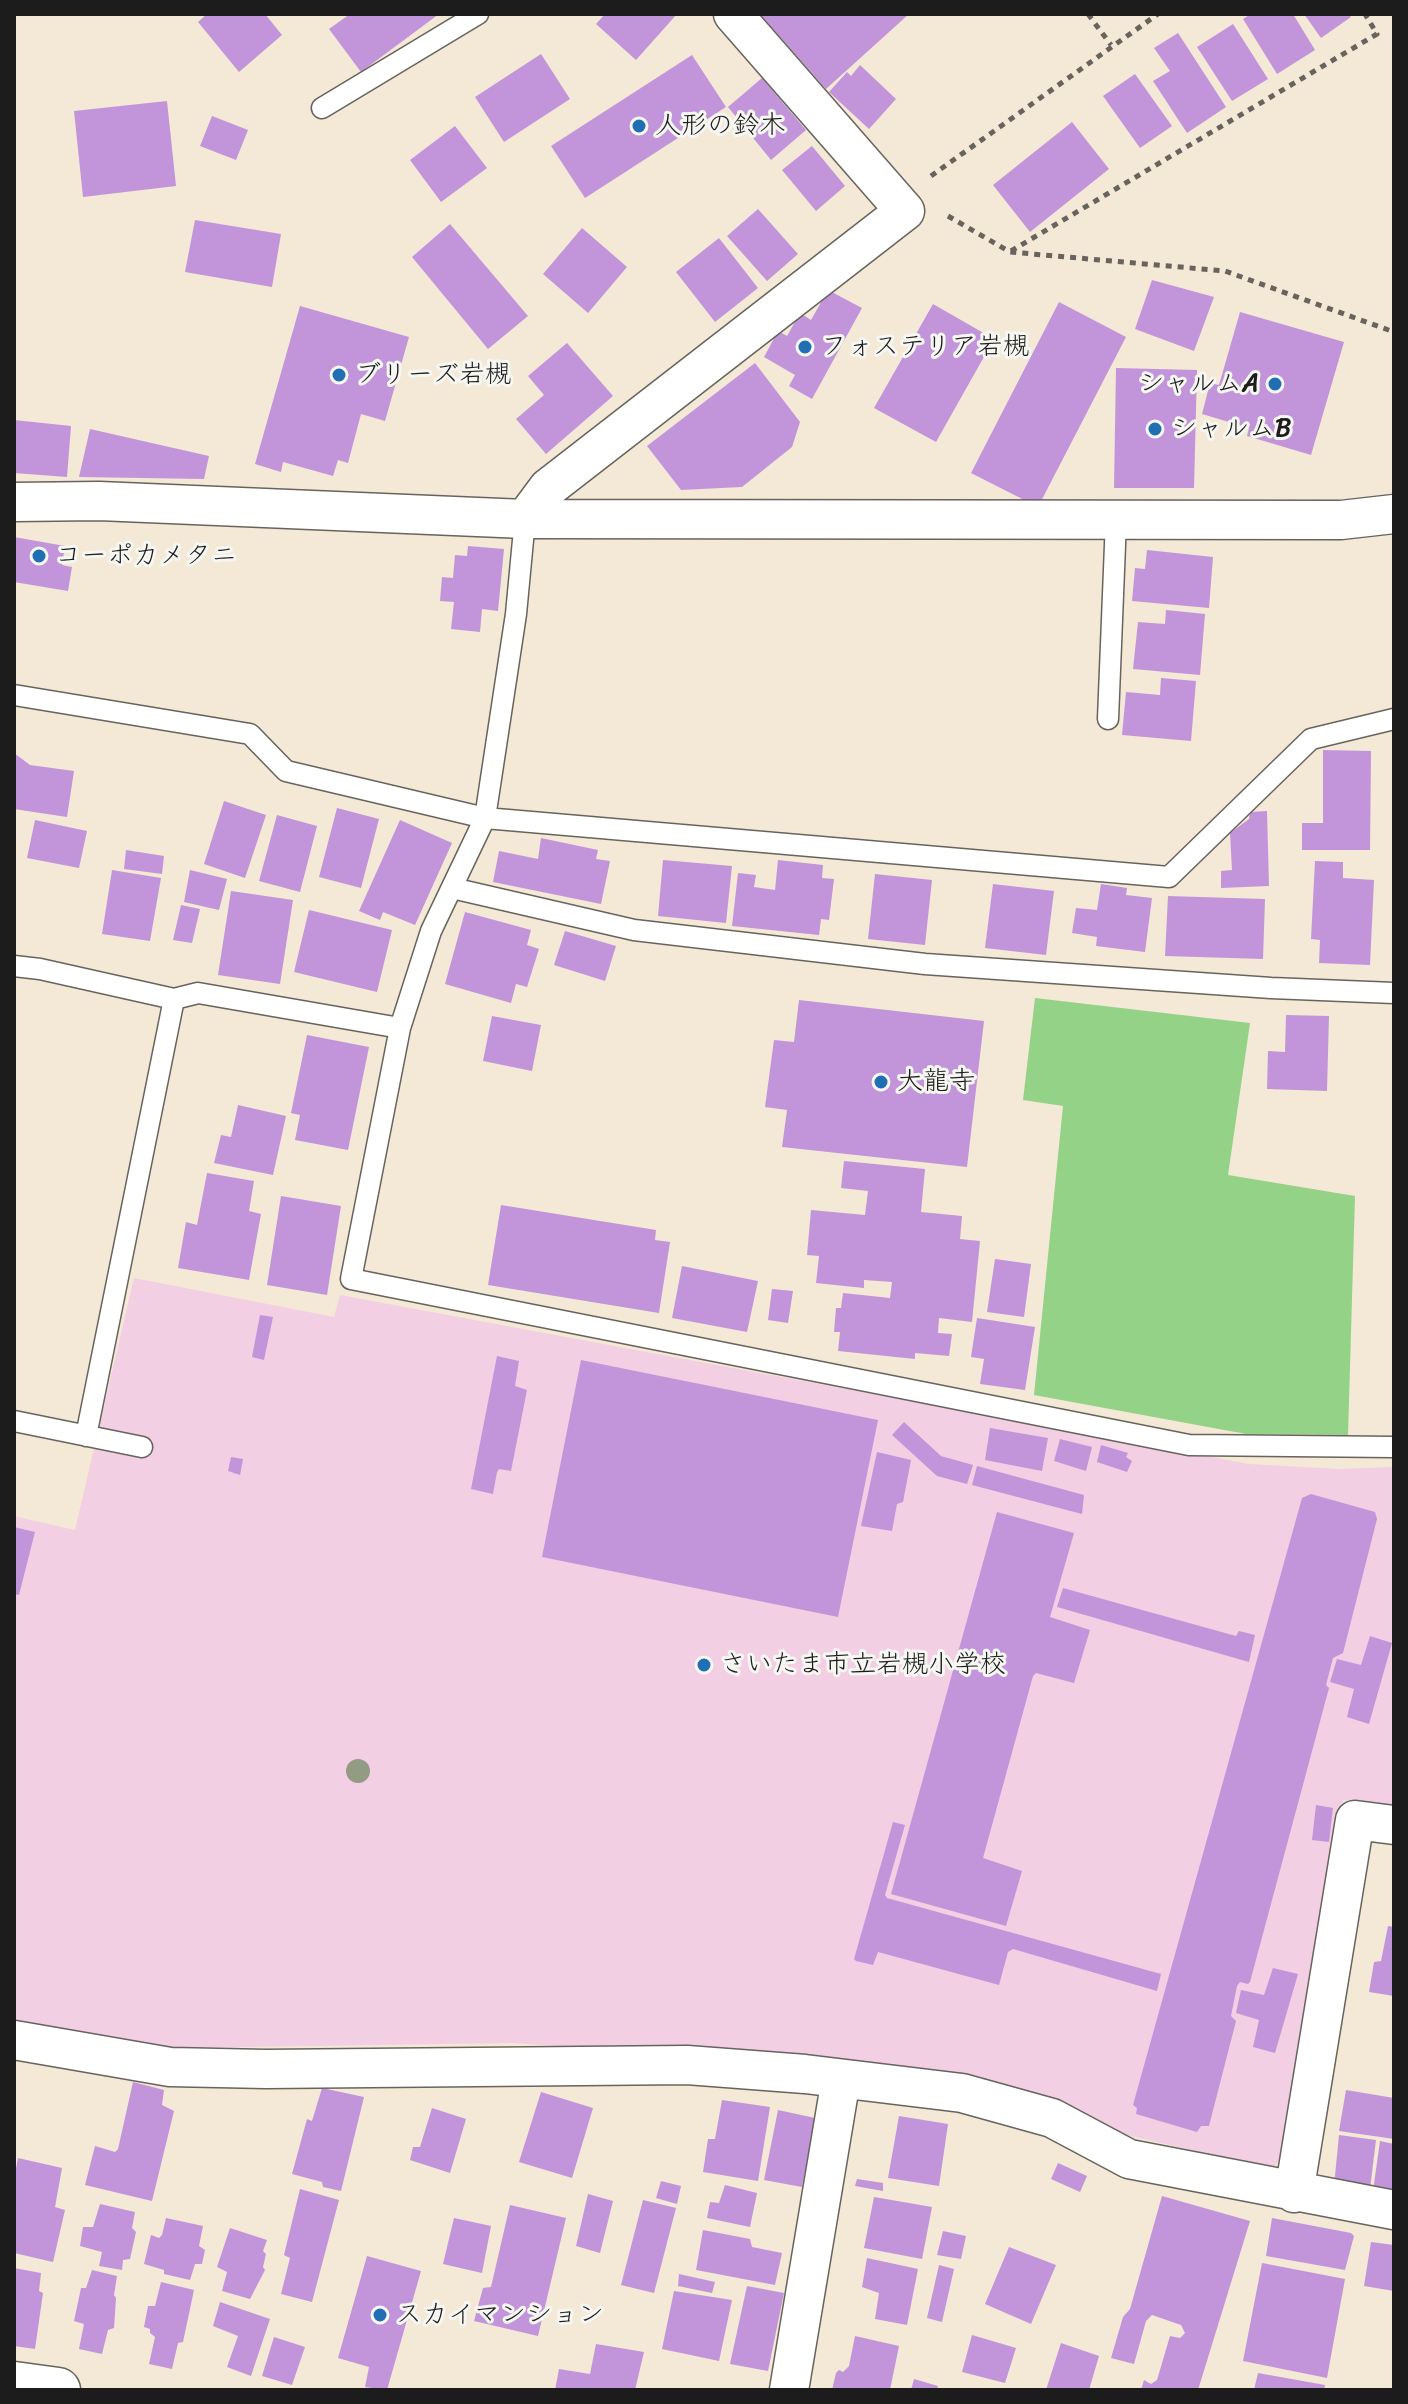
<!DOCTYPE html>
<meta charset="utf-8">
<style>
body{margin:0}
#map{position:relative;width:1408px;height:2404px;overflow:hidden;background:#f4e8d6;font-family:Sriracha,sans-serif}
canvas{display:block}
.frame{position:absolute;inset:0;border:16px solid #1c1c1c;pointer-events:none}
</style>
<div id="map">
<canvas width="1408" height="2404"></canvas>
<div class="frame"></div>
</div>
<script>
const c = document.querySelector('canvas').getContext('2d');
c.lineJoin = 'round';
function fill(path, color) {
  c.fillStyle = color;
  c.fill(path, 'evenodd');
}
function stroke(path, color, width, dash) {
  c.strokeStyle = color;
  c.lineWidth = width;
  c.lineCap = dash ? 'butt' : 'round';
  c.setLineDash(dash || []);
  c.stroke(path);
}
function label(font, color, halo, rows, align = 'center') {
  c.font = font + ' Sriracha,"Klee One",sans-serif';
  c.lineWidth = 6;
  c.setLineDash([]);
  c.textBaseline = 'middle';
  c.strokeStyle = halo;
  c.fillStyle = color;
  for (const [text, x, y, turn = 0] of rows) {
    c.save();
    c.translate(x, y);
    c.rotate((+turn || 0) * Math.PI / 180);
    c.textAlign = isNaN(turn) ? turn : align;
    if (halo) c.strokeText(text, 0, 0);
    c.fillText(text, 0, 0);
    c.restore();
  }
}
fill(new Path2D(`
 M134 1278 334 1317 340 1295 1249 1464 1339 1469 1394 1467V1807L1343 1800 1288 2149 1273 2169 1105 2130 862 2066 512 2043 175 2048 14 2022V1516L75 1530Z`), '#f2cfe2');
fill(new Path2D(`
 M1035 998 1250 1023 1228 1175 1355 1196 1348 1435 1246 1434 1034 1395 1063 1106 1023 1100Z`), '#94d288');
fill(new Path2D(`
 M207 14H265L282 35 239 72 198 22Z
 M350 14H439L361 72 329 29Z
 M605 14H677L636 60 596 24Z
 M760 14H909L826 89Z
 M1251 14H1293L1315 50 1277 74 1243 19Z
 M1304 14H1348L1351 17 1321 38Z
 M1233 24 1268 79 1232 101 1197 47Z
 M1178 33 1226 107 1187 133 1153 81 1170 71 1154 48Z
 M541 54 570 99 504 142 475 97Z
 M692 55 726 107 585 198 551 146Z
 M860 65 896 99 869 129 829 92 847 72 851 76Z
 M1135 74 1172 126 1140 148 1103 96Z
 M762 78 806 130 771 160 728 107Z
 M167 101 176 186 83 197 74 111Z
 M212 116 248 130 236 160 200 146Z
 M1072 122 1109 169 1030 232 993 185Z
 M455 126 487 168 441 202 410 160Z
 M812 146 845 186 816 211 782 170Z
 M758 209 798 254 767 281 727 236Z
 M195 220 281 234 272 287 185 272Z
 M450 224 528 316 488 349 412 257Z
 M582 228 627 267 588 313 543 274Z
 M719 238 758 288 715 322 676 272Z
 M1152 280 1214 297 1194 351 1135 329Z
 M828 290 862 308 812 399 789 386 795 375 764 357 778 331 787 336 800 313 811 320Z
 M1059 302 1126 337 1038 507 971 473Z
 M933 304 994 339 936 442 874 408Z
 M300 306 409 337 385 421 361 414 348 463 338 460 333 476 283 462 281 472 255 464Z
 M1240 312 1344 342 1311 455 1247 436 1249 428 1202 414 1210 383 1219 385Z
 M567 343 613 396 546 454 516 419 544 395 528 376Z
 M755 363 800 422 792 447 742 487 681 490 647 446Z
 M1116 368 1197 370 1194 488H1114Z
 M14 420 71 426 67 477 14 473Z
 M90 429 209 456 204 479 79 477Z
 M14 537 65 546 62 565 72 567 68 591 14 582Z
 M468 546 504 549 498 611 482 609 480 632 451 629 454 602 440 601 442 577 453 578 455 555 467 556Z
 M1147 550 1213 557 1209 608 1132 601 1135 568 1145 569Z
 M1166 610 1205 614 1200 675 1133 669 1138 622 1165 624Z
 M1161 678 1196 681 1191 741 1122 735 1126 692 1160 695Z
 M1323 750 1371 751 1370 850H1302V823H1323Z
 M14 753 30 765 74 771 67 817 14 809Z
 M224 801 266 815 245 878 204 864Z
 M337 808 379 819 361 888 319 877Z
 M1267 811 1269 886 1221 888V871L1232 870 1230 833 1249 819 1250 812Z
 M277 815 317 826 300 892 259 881Z
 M35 820 87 831 79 868 27 858Z
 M400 820 452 843 415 925 383 912 380 920 359 911Z
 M541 838 598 850 596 859 610 861 601 904 493 882 499 851 538 859Z
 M126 850 164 856 162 874 124 869Z
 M663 860 732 866 726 923 658 916Z
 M778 860 823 865 822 878 834 879 829 920 821 919 819 935 732 926 738 873 756 875 754 887 775 890Z
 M1315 861 1343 862V878L1374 880 1370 965 1319 963 1320 940 1311 939Z
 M112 870 161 878 150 941 102 934Z
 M190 870 227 879 219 910 184 902Z
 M875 874 932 880 925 945 868 939Z
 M993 884 1054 891 1046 955 985 948Z
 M1101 884 1127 888 1126 895 1152 898 1145 952 1096 946 1097 937 1072 933 1076 908 1097 910Z
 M231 891 293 900 280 984 218 975Z
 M1168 896 1265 899 1263 959 1165 956Z
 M181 905 200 909 192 943 173 940Z
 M309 910 392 930 377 992 294 972Z
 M465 912 531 930 527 945 539 949 527 987 516 984 511 1003 445 984Z
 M565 931 616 946 605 981 554 965Z
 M799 1000 984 1021 967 1167 782 1147 787 1110 765 1107 774 1040 794 1042Z
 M1286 1015 1329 1016 1327 1091 1267 1089 1268 1051 1285 1052Z
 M492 1016 541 1025 532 1071 483 1061Z
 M307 1035 369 1047 348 1150 295 1140 300 1115 291 1113Z
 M238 1105 286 1116 273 1175 214 1163 221 1135 231 1137Z
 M844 1161 925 1169 921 1212 962 1216 960 1239 980 1241 972 1322 939 1318 938 1333 952 1334 949 1356 915 1353V1359L838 1351 840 1332H834L836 1308H841L843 1293 890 1298 892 1282 864 1280V1288L816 1283 819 1256 807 1255 811 1210 865 1215 868 1191 841 1188Z
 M207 1173 254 1181 249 1211 261 1214 249 1280 178 1268 186 1222 197 1225Z
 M281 1196 341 1206 327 1295 267 1285Z
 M501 1205 656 1230 655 1240 670 1242 659 1313 488 1285Z
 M995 1259 1031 1264 1024 1317 987 1312Z
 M682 1266 758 1281 747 1332 672 1318Z
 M772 1289 793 1291 788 1323 768 1320Z
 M260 1315 273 1317 264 1360 252 1357Z
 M977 1318 1035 1327 1025 1390 980 1384 984 1359 971 1357Z
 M497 1356 519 1361 515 1386 527 1390 511 1471 499 1469 497 1472 493 1494 471 1489Z
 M581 1360 878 1420 838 1617 542 1557Z
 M904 1422 941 1456 973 1465 967 1484 937 1476 892 1435Z
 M990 1428 1048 1438 1042 1471 985 1460Z
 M1060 1439 1092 1447 1086 1471 1054 1461Z
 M1101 1445 1128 1453 1126 1457 1132 1461 1127 1472 1097 1462Z
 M877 1452 911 1460 903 1502 897 1504 892 1531 861 1526Z
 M231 1457 243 1459 240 1475 228 1471Z
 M977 1466 1084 1495 1082 1514 972 1485Z
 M1311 1494 1375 1512 1377 1519 1343 1653 1333 1658 1326 1685 1329 1688 1250 1982 1248 1984 1240 1982 1237 1986 1231 2016 1236 2021 1209 2126H1201L1197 2132 1136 2114 1137 2108 1133 2105 1302 1498Z
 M997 1512 1074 1533 1050 1617 1090 1630 1074 1683 1036 1673 1033 1676 983 1858 1022 1871 1006 1926 891 1894Z
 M14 1527 35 1532 19 1595 14 1594Z
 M1063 1588 1236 1636 1239 1631 1255 1635 1249 1662 1057 1607Z
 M1370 1636 1392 1643 1369 1724 1347 1717 1354 1689 1330 1682 1337 1659 1361 1665Z
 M1316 1805 1333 1808 1329 1842 1312 1840Z
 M893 1822 905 1825 885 1895 887 1898 1161 1974 1157 1991 1013 1949 1008 1952 999 1985 878 1952 873 1965 856 1961 854 1959Z
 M1388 1926 1394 1927V1996L1369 1992 1374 1962 1381 1961Z
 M1273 1968 1298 1974 1275 2053 1253 2047 1259 2020 1236 2013 1241 1990 1264 1995Z
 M133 2082 164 2090 162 2105 174 2111 152 2201 85 2185 95 2146 115 2152 118 2149Z
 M322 2088 364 2097 341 2191 323 2187 322 2182 292 2174 307 2119 312 2121Z
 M1346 2090 1394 2098V2139L1339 2131Z
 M541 2092 593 2108 572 2178 519 2162Z
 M722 2100 770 2107 758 2181 703 2172 708 2139H715Z
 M432 2108 466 2119 450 2173 410 2160 413 2147H420Z
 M778 2110 815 2118 802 2187 764 2180Z
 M899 2116 948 2124 939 2186 888 2178Z
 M1339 2135 1376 2140 1370 2189 1334 2186Z
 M1380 2141 1394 2144V2192L1373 2191Z
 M18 2158 62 2168 55 2207 65 2210 53 2262 14 2253V2179Z
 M1058 2163 1087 2176 1080 2192 1051 2179Z
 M857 2179 883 2183V2191L855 2186Z
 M661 2181 681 2186 677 2204 656 2198Z
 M725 2185 757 2193 750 2227 707 2218 710 2202 719 2203Z
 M300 2189 339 2200 312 2302 281 2294 290 2258 284 2255Z
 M588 2194 613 2201 600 2253 576 2246Z
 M1162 2196 1250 2221 1198 2390H1141L1144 2380 1151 2384 1157 2380 1170 2336 1180 2338 1185 2333 1181 2325 1152 2315 1146 2321 1134 2364 1111 2358 1123 2317 1130 2309Z
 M874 2197 932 2207 922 2259 864 2248Z
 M643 2200 676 2208 654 2293 621 2285Z
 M100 2204 135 2212 132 2228 136 2232 130 2259 123 2260 122 2270 99 2266 102 2252 80 2246 83 2227H93Z
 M510 2205 566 2218 538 2336 474 2321 483 2288 491 2287Z
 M166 2218 203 2226 199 2246 205 2250 202 2264H195L190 2280 164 2274V2270L144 2264 151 2235 159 2238 162 2235Z
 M454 2218 491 2226 482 2273 443 2264Z
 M1272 2218 1351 2233 1354 2236 1345 2270 1266 2256Z
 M230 2228 267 2240 263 2251 266 2254 263 2267 265 2270 250 2299 222 2291 227 2272 217 2267Z
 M703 2230 750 2239 752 2247 782 2253 775 2285 696 2270Z
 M943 2231 966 2236 961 2259 937 2255Z
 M1371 2242 1394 2245V2291L1364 2286Z
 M1009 2247 1056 2265 1031 2324 985 2304Z
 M367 2256 421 2271 387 2390 365 2387 369 2367 338 2358Z
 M867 2258 918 2269 907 2325 875 2319 879 2293 862 2287Z
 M1262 2263 1345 2279 1327 2378 1243 2361Z
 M939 2265 954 2269 942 2322 927 2318Z
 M14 2268 41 2273 39 2291 43 2293 35 2349 14 2346Z
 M92 2270 117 2276 114 2295 116 2298 114 2328 108 2330 102 2354 79 2349 84 2324 74 2321 81 2288H86Z
 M679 2274 715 2282 712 2293 678 2286Z
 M161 2282 194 2290 183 2342 178 2343 172 2369 149 2364 155 2337 150 2333V2329L144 2327 148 2306H155Z
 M747 2286 784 2293 768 2371 730 2364Z
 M674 2291 732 2300 719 2361 662 2349Z
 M220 2302 270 2319 251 2376 227 2367 238 2336 213 2326Z
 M972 2335 1016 2348 1005 2383 962 2372Z
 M855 2336 899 2346 890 2390H832L836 2373 839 2370 843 2372 849 2366Z
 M274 2337 305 2347 292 2385 262 2376Z
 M1061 2343 1099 2356 1089 2390H1046Z
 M596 2344 644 2352 635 2390H555L559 2369 590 2374Z
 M1258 2373 1325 2385 1324 2390H1254Z
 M914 2379 938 2386 937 2390H911Z`), '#c295da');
const service = new Path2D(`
 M322 108 478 14
 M14 695 250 734 286 771 485 818 1169 877 1311 739 1394 719
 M1108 719 1116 520
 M452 888 634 930 925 964 1271 988 1394 993
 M14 966 40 969 174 999 198 993 400 1028 431 931 485 818 516 614 525 519
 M400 1028 351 1279 1189 1445 1394 1447
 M14 1421 142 1447
 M86 1436 174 999`);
const minor = new Path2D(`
 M14 502 99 501 525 519 1341 520 1394 514
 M525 519 548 488 905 211 733 14
 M14 2040 170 2067 266 2069 687 2065 805 2074 962 2093 1052 2118 1129 2159 1394 2210
 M1294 2193 1355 1820 1394 1825
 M789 2390 841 2079`);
const primary = new Path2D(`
 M14 2384 58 2390`);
stroke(service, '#68635d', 23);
stroke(minor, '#68635d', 41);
stroke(primary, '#68635d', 47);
stroke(new Path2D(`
 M1088 14 1111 45
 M931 176 1158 14
 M948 216 1010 252 1225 271 1394 332
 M1011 251 1377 34 1365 14`), '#68635d', 5, [6, 6]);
stroke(service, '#fff', 20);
stroke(minor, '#fff', 38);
stroke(primary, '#fff', 44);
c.fillStyle = '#949b85';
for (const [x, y] of [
 [358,1771]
]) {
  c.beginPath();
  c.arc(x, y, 12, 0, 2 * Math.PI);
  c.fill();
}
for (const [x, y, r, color] of [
 [639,126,8,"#1f6fb2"],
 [805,347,8,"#1f6fb2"],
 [339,375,8,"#1f6fb2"],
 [1275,384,8,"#1f6fb2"],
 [1155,429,8,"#1f6fb2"],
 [39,556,8,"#1f6fb2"],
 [881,1082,8,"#1f6fb2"],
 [704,1665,8,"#1f6fb2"],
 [380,2315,8,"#1f6fb2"]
]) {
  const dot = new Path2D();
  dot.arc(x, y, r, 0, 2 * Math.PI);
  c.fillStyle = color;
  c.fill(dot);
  stroke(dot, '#f6f6f2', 3);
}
label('26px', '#1c1c1c', '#f6f6f2', [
 ["人形の鈴木",655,126],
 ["フォステリア岩槻",821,347],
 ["ブリーズ岩槻",355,375],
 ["シャルムA",1259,384,"right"],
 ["シャルムB",1171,429],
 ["コーポカメタニ",55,556],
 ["大龍寺",897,1082],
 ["さいたま市立岩槻小学校",720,1665],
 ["スカイマンション",396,2315]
], 'left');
</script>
